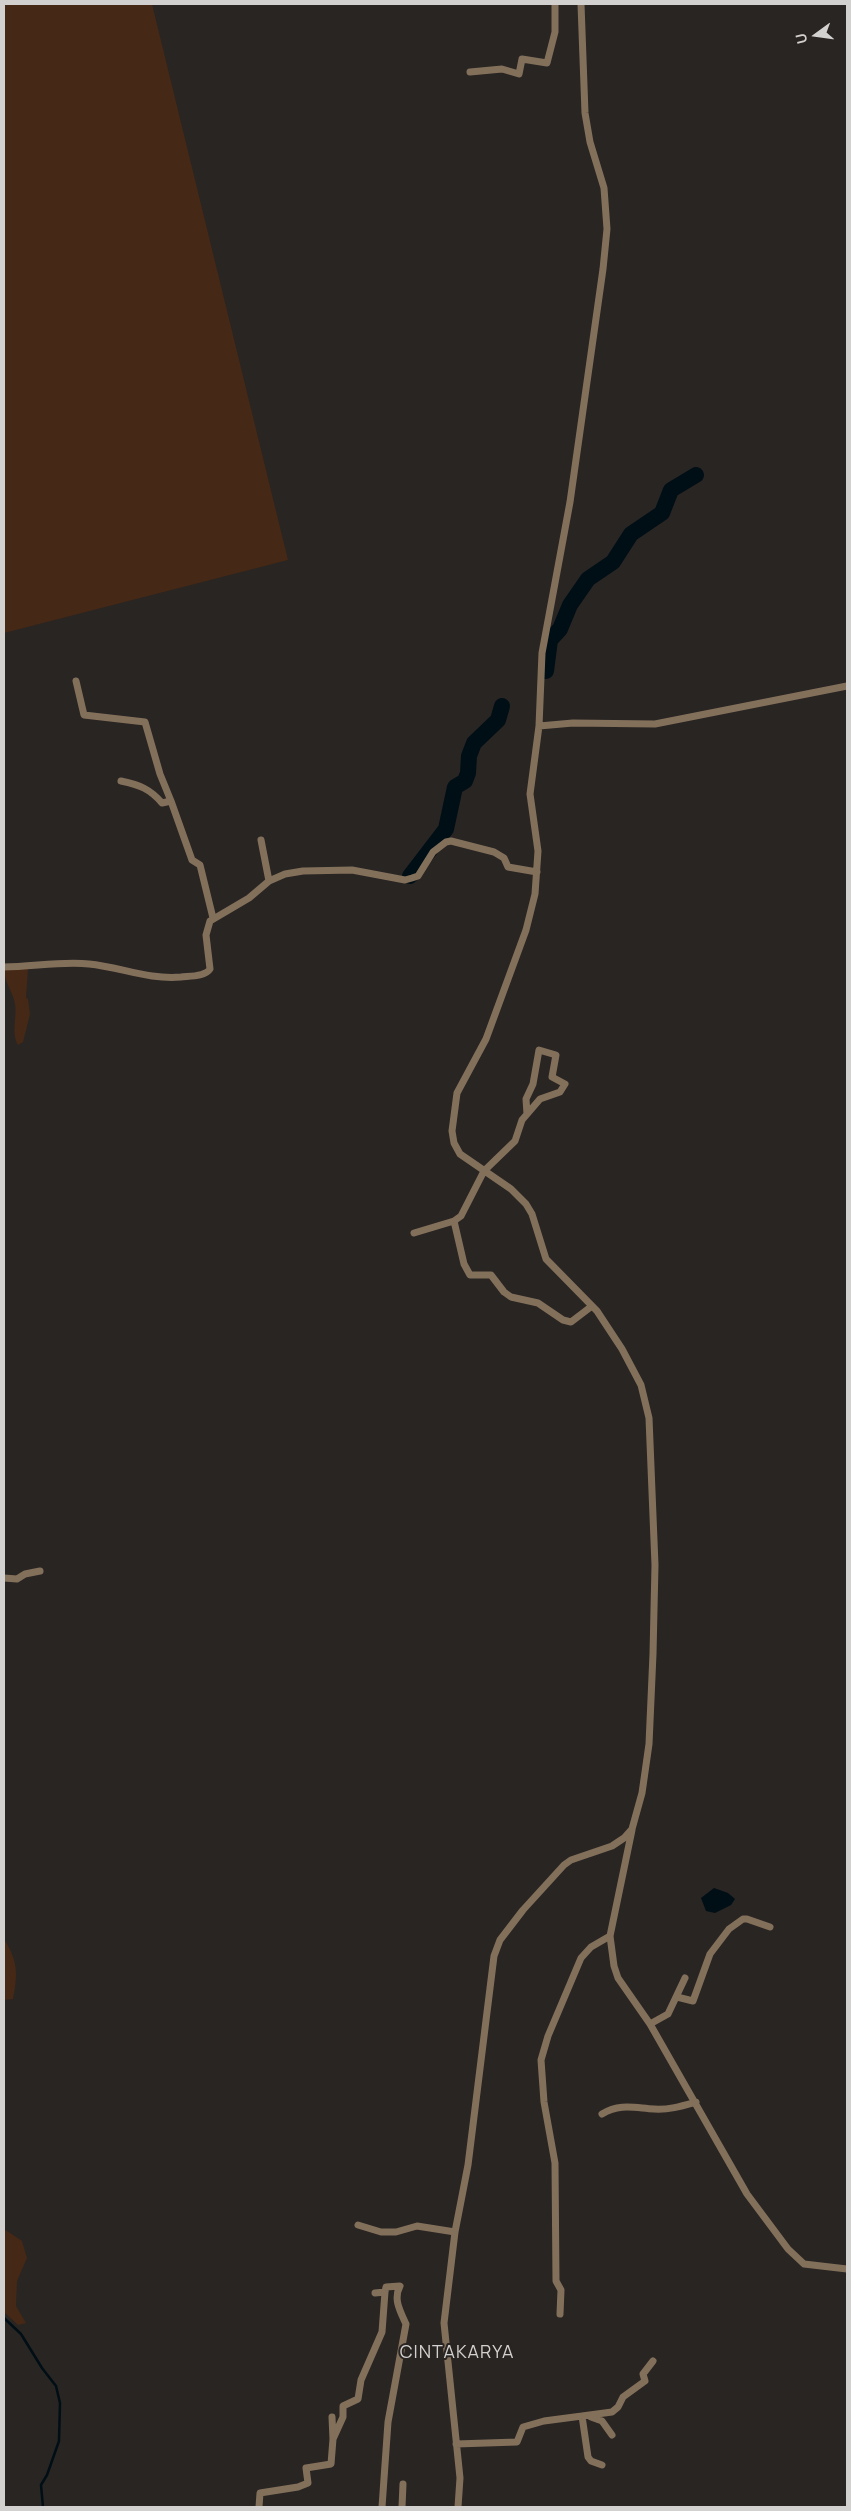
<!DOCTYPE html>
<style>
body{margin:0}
#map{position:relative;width:851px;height:2511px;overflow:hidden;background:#292523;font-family:Manrope,sans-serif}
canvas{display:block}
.frame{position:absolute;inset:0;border:5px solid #d3d1cf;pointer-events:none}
.north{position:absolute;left:791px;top:10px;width:50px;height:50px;-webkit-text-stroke:4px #292523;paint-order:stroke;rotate:256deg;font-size:14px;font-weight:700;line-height:20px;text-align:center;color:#d3d1cf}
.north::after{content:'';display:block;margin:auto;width:18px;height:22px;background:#d3d1cf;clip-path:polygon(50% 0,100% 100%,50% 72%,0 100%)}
</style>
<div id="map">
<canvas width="851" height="2511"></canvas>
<div class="frame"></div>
<div class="north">U</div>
</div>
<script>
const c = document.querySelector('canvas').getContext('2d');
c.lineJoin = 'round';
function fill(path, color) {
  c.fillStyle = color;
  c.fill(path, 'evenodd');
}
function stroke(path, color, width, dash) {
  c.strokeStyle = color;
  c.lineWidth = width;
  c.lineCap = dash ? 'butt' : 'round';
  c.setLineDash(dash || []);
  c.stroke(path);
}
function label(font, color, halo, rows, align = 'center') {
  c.font = font + ' Manrope,sans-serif';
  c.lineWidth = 4;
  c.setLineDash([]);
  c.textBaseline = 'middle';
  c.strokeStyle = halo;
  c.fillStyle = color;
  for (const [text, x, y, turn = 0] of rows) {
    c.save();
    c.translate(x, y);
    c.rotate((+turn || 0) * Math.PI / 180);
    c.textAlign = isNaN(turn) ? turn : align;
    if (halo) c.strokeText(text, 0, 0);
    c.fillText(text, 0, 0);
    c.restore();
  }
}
fill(new Path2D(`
 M4 4H152L288 560 4 633Z
 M4 969H28L26 998 28 999 30 1014 23 1042 18 1045C11 1033 17 1018 15 1004 13 992 4 982 4 969Z
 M4 1939C18 1961 18 1974 13 1999L4 2000Z
 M4 2229 22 2241 27 2258 17 2281 16 2306 26 2323 18 2325 4 2312Z`), '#452815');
fill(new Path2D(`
 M714 1888 728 1893 735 1899 731 1905 715 1913 706 1911 701 1898Z`), '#000e16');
stroke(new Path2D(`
 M4 2318 21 2334 42 2368 56 2386 60 2403 59 2441 47 2475 41 2485 43 2507`), '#000e16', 2.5);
stroke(new Path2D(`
 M546 671 550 640 560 629 570 605 588 579 613 562 631 534 662 513 671 490 696 475
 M410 876 446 829 455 787 465 781 468 773 469 756 474 743 498 720 502 706`), '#000e16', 16);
stroke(new Path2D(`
 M470 72 502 69 519 74 522 59 547 63 555 32V4
 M76 681 84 715 145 722 160 774 171 801 162 803C150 789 140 785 121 781
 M539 726 573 723 655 724 847 686
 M171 801 192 860 200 865 213 918
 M261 840 269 881
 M4 967C32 967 61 961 89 964 120 967 149 980 181 977 189 976 205 977 210 969L206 935 210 921 249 898 269 881 285 874 303 871 352 870 405 880 412 878 418 876 433 852 446 842 451 841 494 852 504 858 508 867 537 872
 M454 1221 464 1264 470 1275H491L504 1292 511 1297 538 1303 563 1320 571 1322 592 1306
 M414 1233 454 1221 461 1216 484 1171 515 1141 522 1120 540 1099 560 1092 565 1084 552 1077 556 1055 539 1050 533 1084 526 1099 527 1114
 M4 1578 17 1579 25 1574 40 1571
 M632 1830 610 1936 614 1966 618 1978 650 2024 747 2194 788 2249 804 2264 847 2269
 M677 1997 693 2001 710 1954 729 1929 743 1919H747L770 1927
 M650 2024 668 2014 685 1978
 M602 2114C620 2103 635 2108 654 2109 669 2110 682 2106 696 2102
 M358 2225 381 2232H396L417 2226 455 2232
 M560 2314 561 2290 556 2281 555 2163 544 2102 541 2060 548 2036 581 1958 591 1947 610 1936
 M582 2416 612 2412 618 2407 623 2397 645 2381 643 2374 653 2361
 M591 2417 602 2421 612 2435
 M333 2439 343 2417V2406L358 2399 361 2380 382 2332 385 2292 375 2293
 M456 2444 517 2442 523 2427 544 2421 582 2416 588 2457 591 2461 602 2465
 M259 2507 260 2493 298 2487 308 2483 306 2468 331 2464 333 2439 332 2417
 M382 2507 388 2422 406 2324C400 2311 393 2299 400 2286L386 2287 385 2292
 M402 2507 403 2484
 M458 2507 460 2478 444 2323 455 2232 468 2165 494 1956 500 1940 523 1910 564 1865 571 1860 612 1846 624 1838 632 1829 642 1793 649 1744 653 1654 655 1565 649 1418 641 1385 622 1349 597 1311 546 1259 532 1214 526 1204 511 1189 460 1154 454 1143 452 1131 457 1093 486 1039 526 930 535 894 538 851 530 794 539 726 542 653 570 502 603 269 607 229 604 188 590 142 585 113 581 4`), '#83705b', 7);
c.letterSpacing = '1px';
label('18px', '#d3d1cf', '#292523', [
 ["CINTAKARYA",457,2353]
]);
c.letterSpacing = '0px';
</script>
